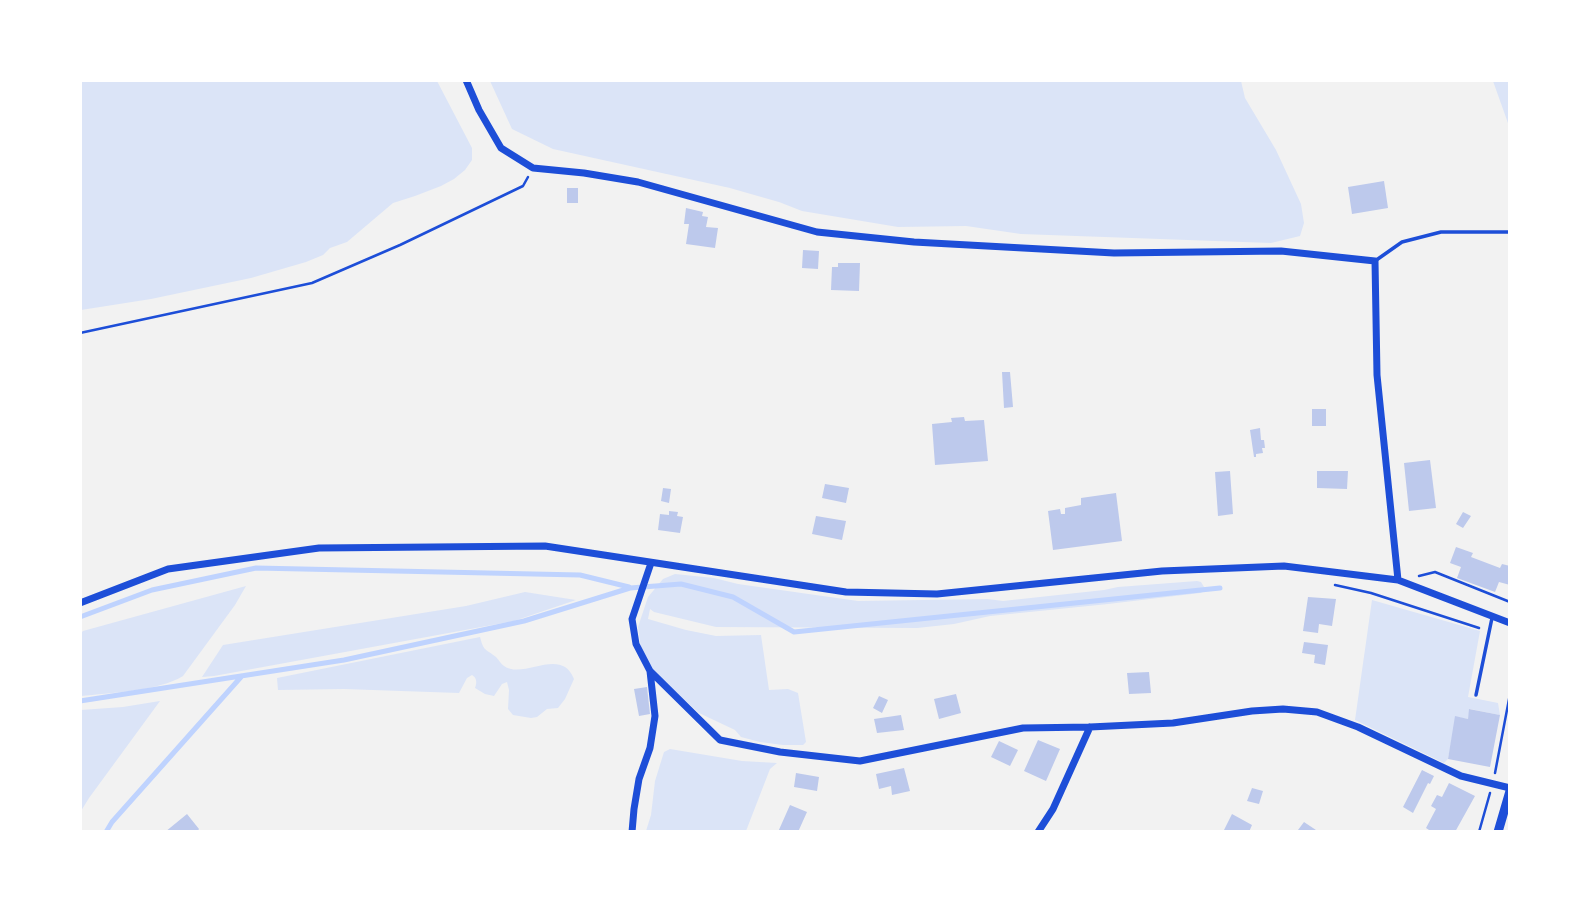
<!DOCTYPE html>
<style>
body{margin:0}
#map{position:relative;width:1590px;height:912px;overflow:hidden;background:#f2f2f2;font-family:"Asap Condensed",sans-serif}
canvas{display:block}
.frame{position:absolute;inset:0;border:82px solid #fff;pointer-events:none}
</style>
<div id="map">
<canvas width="1590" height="912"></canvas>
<div class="frame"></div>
</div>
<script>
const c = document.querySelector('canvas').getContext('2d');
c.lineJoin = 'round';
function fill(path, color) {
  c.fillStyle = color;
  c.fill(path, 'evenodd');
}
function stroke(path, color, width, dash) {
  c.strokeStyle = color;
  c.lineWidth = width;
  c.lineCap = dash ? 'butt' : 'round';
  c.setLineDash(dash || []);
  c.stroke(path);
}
fill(new Path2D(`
 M80 81H437L472 148V160L465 170 454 179 441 186 415 196 393 203 347 242 330 248 323 255 306 262 251 278 151 299 81 310Z
 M490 81H1241L1245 98 1276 150 1301 204 1304 223 1300 236 1271 243 1021 234 966 226 898 227 802 211 779 202 730 188 553 149 512 129Z
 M1493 81H1509V126Z
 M675 574 714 578 738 584 858 601 988 599 1003 601 1104 590 1118 587 1197 581 1201 582 1204 587 1203 592 1200 593 1108 604 990 616 954 624 917 628 716 627 654 612 650 609 648 619 686 630 716 636 761 635 769 690 788 689 798 693 806 742 803 745H783L760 742 741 737 735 730 699 713 654 672 641 649 638 627 648 597 663 579Z
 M246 586 235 605 183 676C159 691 109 693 81 696L80 634 83 631Z
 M525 592 576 600 514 621 214 676 202 677 223 645 466 606Z
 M1372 600 1480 631 1468 697 1498 703 1500 715 1470 709 1468 719 1456 717 1448 759 1444 763 1355 720Z
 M480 637C484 652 485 648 496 657 499 660 501 664 504 666 524 680 561 646 574 679L565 699 558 708 547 709 537 717 531 718 513 715 508 709 509 690 507 682 502 684 494 696 485 694 475 688C477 683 477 678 472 675L467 678 459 693 344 689 278 690 277 678Z
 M160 701 89 798 81 811V710L123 707Z
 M670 749 742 761 777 763 770 769 746 831H646L651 815 655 781 664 752Z`), '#dbe4f7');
stroke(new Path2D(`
 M80 617 152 590 256 568 580 575 629 587
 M80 701 344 660 524 621 630 588 681 584 733 597 794 632 1220 588
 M106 832 112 822 241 677`), '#bfd3fe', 5);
fill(new Path2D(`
 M1384 181 1388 208 1352 214 1348 187Z
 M567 188H578V203H567Z
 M686 208 703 212 702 216 708 217 706 227 718 228 715 248 686 244 689 224H684Z
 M803 250 819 251 818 269 802 268Z
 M838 263H860L859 291 831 290 832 267H838Z
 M1002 372H1010L1013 407 1004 408Z
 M1312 409H1326V426H1312Z
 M964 417 965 421 984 420 988 461 935 465 932 424 952 422 951 418Z
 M1260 428 1261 440H1264L1265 448H1262L1263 453 1256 454V457H1254L1250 430Z
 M1430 460 1436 508 1409 511 1404 463Z
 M1230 471 1233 514 1218 516 1215 472Z
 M1317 471H1348L1347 489 1317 488Z
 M825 484 849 488 846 503 822 498Z
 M663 488 671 489 669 503 661 501Z
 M1116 493 1122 541 1053 550 1048 511 1060 509 1061 514H1065V508L1081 505V498Z
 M669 511 678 512 677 516 683 517 680 533 658 530 660 514 669 515Z
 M1463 512 1471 516 1463 528 1456 524Z
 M816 516 846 521 842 540 812 534Z
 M1456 547 1473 553 1471 557 1500 568 1502 564 1510 566V585L1499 582 1495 592 1457 578 1461 567 1450 563Z
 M1308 597 1336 599 1332 626 1319 624 1318 633 1303 631Z
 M1304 642 1328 645 1325 665 1314 663 1315 655 1302 653Z
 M1149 672 1151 693 1129 694 1127 673Z
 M647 687 650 714 639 716 634 689Z
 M956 694 961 713 939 719 934 699Z
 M879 696 888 700 882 713 873 708Z
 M1469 709 1500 715 1490 767 1448 759 1455 716 1468 719Z
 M901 715 904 730 877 733 874 719Z
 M1038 740 1060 749 1046 781 1024 771Z
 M999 741 1018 750 1010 766 991 757Z
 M904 768 910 791 892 795 891 786 879 789 876 774Z
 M1422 770 1434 776 1430 784 1428 783 1413 813 1403 807Z
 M796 773 819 777 817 791 794 787Z
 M1449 783 1475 796 1455 832H1432L1426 828 1436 809 1431 806 1437 795 1442 797Z
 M1252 788 1263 791 1259 804 1247 801Z
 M790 805 807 812 798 832H778Z
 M187 814 199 829 197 832H165Z
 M1232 814 1252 825 1249 832H1223Z
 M1304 822 1319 832H1300L1298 830Z`), '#bdc9ec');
stroke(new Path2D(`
 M80 333 312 283 400 245 523 186 528 177
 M1419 576 1435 572 1510 602
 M1335 585 1371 593 1479 628
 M1495 773 1510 694
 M1479 832 1490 793`), '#1d4ed8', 2.5);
stroke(new Path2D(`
 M1375 261 1402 242 1441 232H1510
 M1476 695 1492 618`), '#1d4ed8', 3.5);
stroke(new Path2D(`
 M466 80 479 110 501 148 533 168 584 173 638 182 817 232 914 242 1114 253 1281 251 1375 261 1377 375 1398 580
 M651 563 632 619 636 644 650 671 720 740 780 752 860 761 1023 728 1090 727 1173 723 1252 711 1283 709 1317 712 1358 727 1461 776 1510 788
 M80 603 168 569 319 548 545 546 846 592 937 594 1162 571 1284 566 1398 580 1510 623
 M632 832 634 809 639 779 650 748 655 716 650 671
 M1038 832 1053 809 1090 727`), '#1d4ed8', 7);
stroke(new Path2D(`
 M1498 832 1510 791`), '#1d4ed8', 9);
</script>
